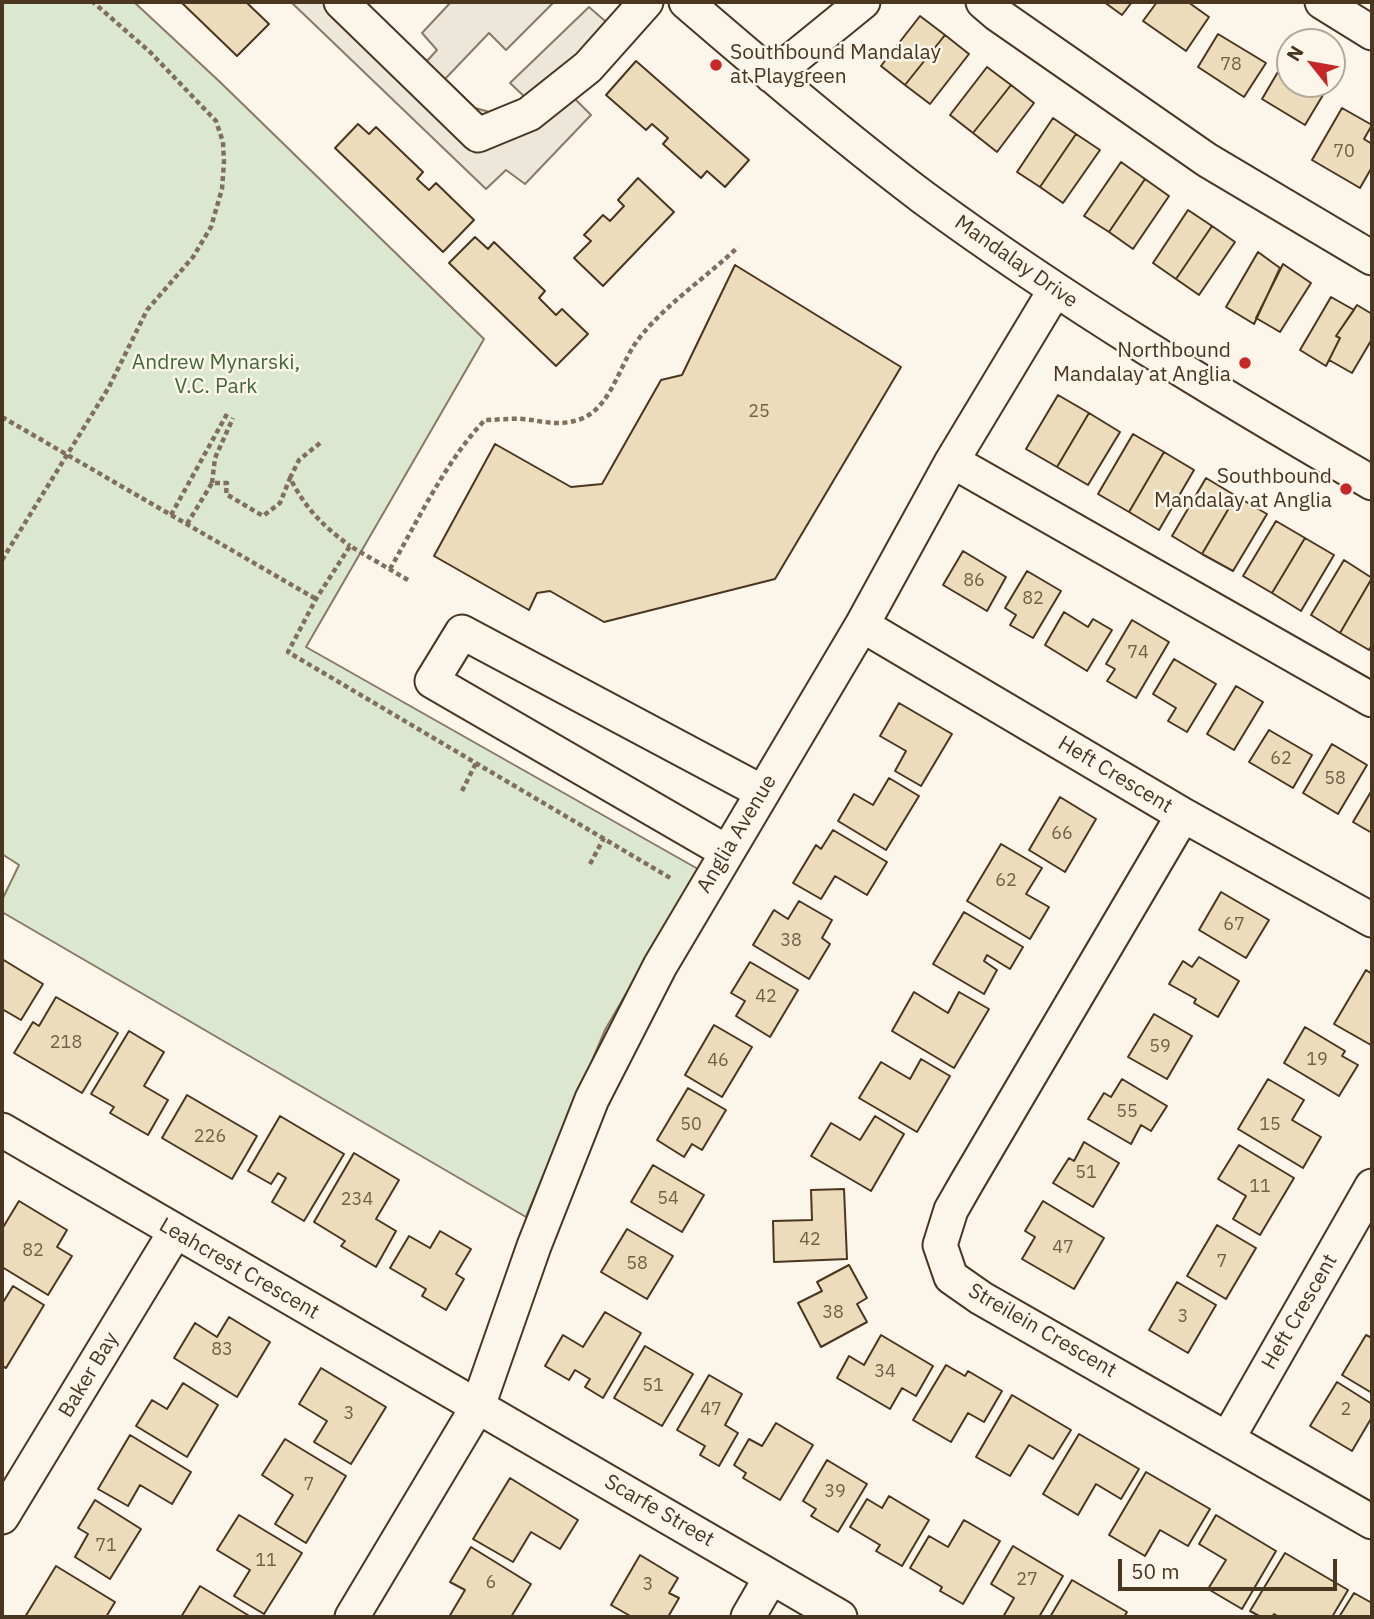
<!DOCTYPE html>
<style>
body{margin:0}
#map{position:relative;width:1374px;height:1619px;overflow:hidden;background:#fbf6e9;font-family:"IBM Plex Sans",sans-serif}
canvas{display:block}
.frame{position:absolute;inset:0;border:4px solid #4a3520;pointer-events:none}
.north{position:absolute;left:1276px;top:28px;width:70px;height:70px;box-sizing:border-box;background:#fbf6e9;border:2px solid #b4a999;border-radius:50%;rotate:301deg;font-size:19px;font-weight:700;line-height:28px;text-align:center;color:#4a3520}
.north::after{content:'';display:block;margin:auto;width:24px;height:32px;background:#c62828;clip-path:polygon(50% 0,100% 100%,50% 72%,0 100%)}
.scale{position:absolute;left:1118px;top:1559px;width:219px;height:32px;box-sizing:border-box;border:4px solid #4a3520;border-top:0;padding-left:9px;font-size:21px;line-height:24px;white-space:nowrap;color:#4a3520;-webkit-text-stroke:5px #fbf6e9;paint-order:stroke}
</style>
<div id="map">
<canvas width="1374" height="1619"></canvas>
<div class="frame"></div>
<div class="north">N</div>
<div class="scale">50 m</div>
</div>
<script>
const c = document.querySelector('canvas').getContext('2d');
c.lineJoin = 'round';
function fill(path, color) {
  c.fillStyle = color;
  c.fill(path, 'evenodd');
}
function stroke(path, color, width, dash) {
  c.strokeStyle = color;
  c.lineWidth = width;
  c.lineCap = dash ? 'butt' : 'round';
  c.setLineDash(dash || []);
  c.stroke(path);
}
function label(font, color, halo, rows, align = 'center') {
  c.font = font + ' "IBM Plex Sans",sans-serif';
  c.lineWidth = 5;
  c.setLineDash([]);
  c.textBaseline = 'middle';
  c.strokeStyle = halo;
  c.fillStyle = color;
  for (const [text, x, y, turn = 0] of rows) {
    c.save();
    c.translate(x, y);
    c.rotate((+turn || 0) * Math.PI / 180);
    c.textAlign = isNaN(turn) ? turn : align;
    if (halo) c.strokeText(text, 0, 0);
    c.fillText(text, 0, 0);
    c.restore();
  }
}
const green = new Path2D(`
 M2 2H134L220 82 484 339 306 647 698 869 605 1030 526 1217 2 912V900L19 865 2 854Z`);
fill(green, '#dce7d0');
stroke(green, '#887966', 2);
const parking = new Path2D(`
 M291 2H363L427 61 437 50 422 33 451 2H554L506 50 489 33 445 79 475 108 497 114 528 100 510 83 589 7 628 41 574 98 591 115 525 184 506 170 486 189Z`);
fill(parking, '#ede7d9');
stroke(parking, '#887966', 2);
const building = new Path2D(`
 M181 2H246L269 24 237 56Z
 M1104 2H1132L1122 15Z
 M1157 2H1188L1209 17 1186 51 1143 21Z
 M920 16 945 35 905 85 881 66Z
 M1218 34 1266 63 1244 97 1198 67Z
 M945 35 969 54 930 104 905 85Z
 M636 61 749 160 725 187 707 171 701 178 663 144 668 138 652 124 646 130 606 95Z
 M1282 65 1290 69V84H1316L1326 90 1305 125 1262 99Z
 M987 67 1011 85 973 133 950 115Z
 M1011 85 1034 103 997 152 973 133Z
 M1342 108 1372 125 1364 139 1372 144V167L1360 188 1312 160Z
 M1053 118 1076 134 1040 187 1017 172Z
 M358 124 369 134 376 127 423 172 417 179 429 190 436 183 474 220 443 252 335 148Z
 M1076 134 1100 150 1063 203 1040 187Z
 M1121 162 1145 179 1109 232 1084 216Z
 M638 178 674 212 603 286 574 258 591 241 584 235 603 215 610 221 624 206 618 200Z
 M1145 179 1169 196 1133 249 1109 232Z
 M1188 210 1212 226 1176 279 1153 263Z
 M1212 226 1235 242 1199 295 1176 279Z
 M475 237 488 249 494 242 545 291 539 298 556 315 562 309 588 334 556 366 449 263Z
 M1258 252 1280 268 1254 324 1226 307Z
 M1283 264 1311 283 1280 332 1256 318Z
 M735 265 901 367 775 579 604 622 550 591 537 593 529 610 434 556 495 444 571 487 602 484 661 380 682 375Z
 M1331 297 1354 310 1336 336 1340 338 1326 366 1300 350Z
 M1357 305 1372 314V339L1352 373 1329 360 1340 338 1336 336Z
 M1058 395 1089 413 1057 467 1026 449Z
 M1089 413 1120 432 1088 485 1057 467Z
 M1133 434 1164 452 1129 512 1098 494Z
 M1164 452 1194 470 1159 530 1129 512Z
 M1206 478 1236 496 1202 554 1172 536Z
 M1236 496 1267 514 1233 571 1202 554Z
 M1276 521 1305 538 1272 593 1243 576Z
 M1305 538 1334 555 1301 611 1272 593Z
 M963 551 1006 577 987 611 943 585Z
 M1344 560 1372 578 1340 633 1311 615Z
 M1027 571 1061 591 1033 638 1010 625 1016 615 1005 608Z
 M1372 578V645L1369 650 1340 633Z
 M1064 612 1088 627 1093 619 1112 630 1087 671 1045 645Z
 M1132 620 1169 642 1136 698 1107 681 1115 669 1106 664Z
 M1174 659 1216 684 1187 732 1168 721 1176 708 1153 694Z
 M1236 686 1263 702 1234 750 1207 734Z
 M899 703 952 734 921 786 895 771 906 751 880 736Z
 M1269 730 1312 755 1293 788 1249 762Z
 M1332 744 1367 765 1338 814 1303 793Z
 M889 778 919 796 886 850 838 821 854 794 873 805Z
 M1372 790V833L1353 822Z
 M1060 797 1096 819 1065 872 1029 850Z
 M833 830 887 862 867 895 835 876 821 899 793 883 816 845 821 849Z
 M1001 844 1042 868 1026 894 1049 907 1030 939 967 901Z
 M1221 892 1269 920 1246 958 1199 930Z
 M799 901 832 920 822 938 830 944 809 979 753 945 774 910 788 919Z
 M964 912 1023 947 1010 969 987 955 984 961 997 970 984 994 933 964Z
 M1199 957 1239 981 1218 1017 1194 1003 1196 999 1169 984 1183 961 1192 967Z
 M2 959 43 984 21 1020 2 1009Z
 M750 962 798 990 770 1037 736 1016 745 1001 731 993Z
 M1366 970 1372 974 1371 1045 1334 1024Z
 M914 992 948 1013 959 992 989 1009 954 1068 892 1031Z
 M56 997 118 1033 82 1093 14 1053 33 1022 39 1026Z
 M1154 1014 1192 1036 1167 1079 1128 1057Z
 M714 1025 752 1047 722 1097 685 1075Z
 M1305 1027 1345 1051 1342 1056 1358 1065 1339 1096 1284 1063Z
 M129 1031 164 1052 144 1086 168 1100 148 1135 110 1113 114 1107 91 1094Z
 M921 1059 950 1076 917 1132 859 1098 881 1062 910 1079Z
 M1122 1079 1167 1106 1151 1131 1141 1125 1131 1144 1088 1119 1104 1093 1111 1097Z
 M1268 1079 1304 1100 1292 1120 1321 1137 1303 1168 1238 1129Z
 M688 1088 726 1110 702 1150 692 1144 684 1157 657 1140Z
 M187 1095 257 1136 232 1179 162 1138Z
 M280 1116 344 1154 304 1221 272 1202 286 1178 278 1173 271 1184 248 1171Z
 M875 1116 904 1134 871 1191 811 1156 831 1123 860 1140Z
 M1084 1142 1119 1163 1093 1207 1053 1183 1069 1158 1074 1161Z
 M1239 1145 1294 1178 1260 1235 1233 1219 1246 1196 1218 1179Z
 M354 1153 399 1180 376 1219 396 1231 376 1267 341 1246 345 1241 314 1222Z
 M653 1165 704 1195 682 1232 631 1202Z
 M844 1189 847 1259 774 1262 773 1221 812 1220 811 1190Z
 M19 1201 67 1230 57 1247 72 1256 48 1295 2 1267V1229Z
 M1043 1201 1104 1238 1074 1289 1022 1259 1035 1237 1025 1231Z
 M1217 1225 1256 1248 1226 1299 1187 1276Z
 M627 1229 673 1256 647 1299 601 1272Z
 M440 1231 471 1249 456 1274 464 1279 446 1310 422 1296 426 1289 390 1268 409 1236 430 1248Z
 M849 1265 867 1298 857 1304 867 1322 821 1347 798 1303 822 1291 817 1282Z
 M1177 1282 1216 1305 1188 1353 1149 1330Z
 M13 1286 44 1305 6 1368 2 1366V1304Z
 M605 1312 641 1333 603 1398 585 1387 590 1379 575 1370 569 1380 545 1366 563 1335 583 1347Z
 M229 1317 270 1342 237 1397 174 1358 195 1323 217 1337Z
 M881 1335 933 1366 916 1396 902 1388 890 1409 837 1378 849 1356 864 1365Z
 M1366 1335 1372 1338V1393L1342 1375Z
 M645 1346 693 1374 662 1426 614 1398Z
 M946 1365 965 1376 968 1371 1002 1391 984 1422 968 1413 951 1442 913 1420Z
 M321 1368 386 1407 351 1464 314 1442 327 1421 299 1404Z
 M709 1375 742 1394 725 1425 738 1433 719 1466 700 1455 705 1446 677 1430Z
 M1337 1382 1372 1404V1417L1352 1451 1310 1426Z
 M183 1383 218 1405 187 1457 136 1426 152 1400 167 1409Z
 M1012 1395 1071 1430 1053 1459 1029 1445 1010 1476 976 1457Z
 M776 1423 813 1445 780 1500 743 1478 746 1473 734 1465 749 1439 762 1446Z
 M1079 1434 1139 1469 1121 1499 1096 1484 1078 1515 1043 1494Z
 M130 1435 191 1472 172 1504 140 1485 128 1506 98 1489Z
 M285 1439 346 1476 306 1543 275 1524 293 1495 262 1475Z
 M827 1460 867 1484 838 1532 811 1516 816 1509 803 1501Z
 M1146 1472 1210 1509 1188 1546 1160 1530 1145 1556 1109 1535Z
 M510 1478 578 1520 560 1549 531 1532 513 1562 473 1539Z
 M889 1496 929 1520 902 1566 876 1551 880 1545 850 1527 867 1499 882 1508Z
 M95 1500 141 1529 110 1579 75 1557 88 1534 78 1528Z
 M239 1515 302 1553 264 1614 234 1596 250 1570 217 1550Z
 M1216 1515 1276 1551 1242 1609 1208 1589 1226 1560 1199 1544Z
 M964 1520 1000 1541 963 1604 940 1591 942 1587 910 1568 929 1536 948 1547Z
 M1013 1546 1063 1576 1039 1617H1003L1014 1598 991 1584Z
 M471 1547 531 1584 511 1617H449L465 1590 450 1582Z
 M1285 1553 1348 1590 1332 1617H1279L1274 1614 1272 1617H1261L1250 1611Z
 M640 1555 678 1578 669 1593 679 1598 668 1617H632L611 1605Z
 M56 1566 115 1602 106 1617H25Z
 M1072 1580 1127 1612 1124 1617H1050Z
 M200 1586 251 1617H181Z
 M1354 1593 1372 1603V1617H1339Z`);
fill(building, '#ecdcbc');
stroke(building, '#4a3520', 2);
const minor = new Path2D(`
 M341 2 478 135 529 114 588 67 646 2
 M686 2C764 69 842 136 924 198 1067 303 1219 394 1372 483
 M983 2 997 14 1207 160 1372 258
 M1322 2 1372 33
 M772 76 863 2
 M952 461 1372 700
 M862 625 1183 815 1372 920
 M1183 815 967 1182 951 1210 940 1245 951 1277 981 1298 1372 1522
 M727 852 432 681 462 632 762 792
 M2 1130 840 1617
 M1228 1438 1372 1186
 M2 1517 175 1232
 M352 1617 478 1406 534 1246 592 1099 660 966 862 625 952 461 1055 290
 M748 1617 771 1577`);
stroke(minor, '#4a3520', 37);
stroke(new Path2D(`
 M2 417 316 599
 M320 443 299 460 290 478C306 509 322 525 350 546
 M212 483 215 458 233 418
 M171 515 227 414
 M187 524 212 483H227L226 494 263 516 280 503 290 478
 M2 560 109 387 147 310 193 257 211 227 222 189 224 162 223 142 216 121 150 52 93 2
 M390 569C417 522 447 459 485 420 497 420 510 418 523 419 544 421 558 427 581 419 609 408 618 371 633 347 657 310 706 278 738 247
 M408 580 350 546 316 599 288 652 672 879
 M462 791 476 763
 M590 864 604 838`), '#7f6f5c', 4.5, [5, 3.5]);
stroke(minor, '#fbf6e9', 33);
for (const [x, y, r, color] of [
 [716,65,7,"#c62828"],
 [1245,363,7,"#c62828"],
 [1346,489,7,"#c62828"]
]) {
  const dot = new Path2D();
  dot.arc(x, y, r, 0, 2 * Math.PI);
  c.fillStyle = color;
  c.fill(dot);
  stroke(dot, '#fbf6e9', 2.5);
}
label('18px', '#725f47', null, [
 ["78",1231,65],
 ["70",1344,152],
 ["25",759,412],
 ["86",974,581],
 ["82",1033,599],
 ["74",1138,653],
 ["62",1281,759],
 ["58",1335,779],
 ["66",1062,834],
 ["62",1006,881],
 ["67",1234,925],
 ["38",791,941],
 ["42",766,997],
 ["218",66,1043],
 ["59",1160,1047],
 ["19",1317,1060],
 ["46",718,1061],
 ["55",1127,1112],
 ["50",691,1125],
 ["15",1270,1125],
 ["226",210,1137],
 ["51",1086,1173],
 ["11",1260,1187],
 ["54",668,1199],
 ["234",357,1200],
 ["42",810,1240],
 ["47",1063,1248],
 ["82",33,1251],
 ["7",1222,1262],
 ["58",637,1264],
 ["38",833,1313],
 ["3",1183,1317],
 ["83",222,1350],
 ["34",885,1372],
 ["51",653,1386],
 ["47",711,1410],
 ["2",1346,1410],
 ["3",349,1414],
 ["7",309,1485],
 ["39",835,1492],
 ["71",106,1546],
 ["11",266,1561],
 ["27",1027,1580],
 ["6",491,1583],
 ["3",648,1585]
]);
label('21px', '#4a3520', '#fbf6e9', [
 ["Southbound Mandalay",730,53,"left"],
 ["at Playgreen",730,77,"left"],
 ["Northbound",1231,351],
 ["Mandalay at Anglia",1231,375],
 ["Southbound",1332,477],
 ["Mandalay at Anglia",1332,501]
], 'right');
label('21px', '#4a3520', '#fbf6e9', [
 ["Mandalay Drive",1016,262,35],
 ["Heft Crescent",1115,775,31],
 ["Anglia Avenue",737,834,-59],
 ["Leahcrest Crescent",239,1269,30],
 ["Heft Crescent",1300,1312,-60],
 ["Streilein Crescent",1042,1331,30],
 ["Baker Bay",89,1375,-59],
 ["Scarfe Street",659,1511,30]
]);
label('21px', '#436837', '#fbf6e9', [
 ["Andrew Mynarski,",216,363],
 ["V.C. Park",216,387]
]);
</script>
